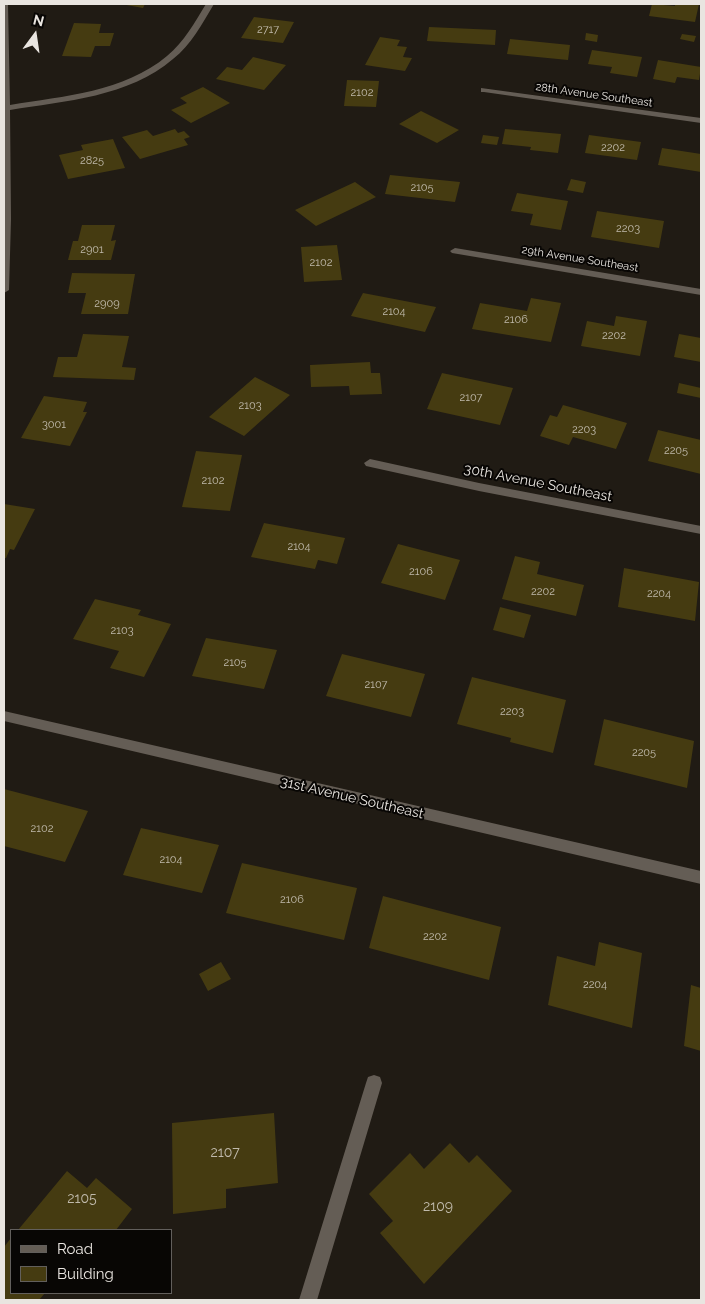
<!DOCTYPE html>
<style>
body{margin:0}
#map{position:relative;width:705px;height:1304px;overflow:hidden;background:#201b14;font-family:Raleway,sans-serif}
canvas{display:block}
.frame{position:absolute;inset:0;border:5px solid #e9e5e0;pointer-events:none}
.legend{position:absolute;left:10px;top:1229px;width:162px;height:65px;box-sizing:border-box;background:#080604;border:1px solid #625f5c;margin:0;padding:6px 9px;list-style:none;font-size:15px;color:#e9e5e0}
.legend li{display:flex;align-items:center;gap:10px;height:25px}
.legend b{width:25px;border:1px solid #625f5c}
.north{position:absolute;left:10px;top:10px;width:50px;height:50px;-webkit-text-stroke:4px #080604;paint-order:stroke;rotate:14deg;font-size:14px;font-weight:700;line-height:20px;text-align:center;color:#e9e5e0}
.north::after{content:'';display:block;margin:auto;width:18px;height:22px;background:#e9e5e0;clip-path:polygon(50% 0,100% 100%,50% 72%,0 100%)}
</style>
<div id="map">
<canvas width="705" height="1304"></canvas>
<div class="frame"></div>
<ul class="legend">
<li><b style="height:6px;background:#645d55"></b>Road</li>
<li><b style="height:14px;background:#453b11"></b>Building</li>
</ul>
<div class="north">N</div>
</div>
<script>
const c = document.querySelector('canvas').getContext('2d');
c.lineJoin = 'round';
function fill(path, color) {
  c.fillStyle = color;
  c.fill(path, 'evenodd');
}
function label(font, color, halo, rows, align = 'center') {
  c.font = font + ' Raleway,sans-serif';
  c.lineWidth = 4;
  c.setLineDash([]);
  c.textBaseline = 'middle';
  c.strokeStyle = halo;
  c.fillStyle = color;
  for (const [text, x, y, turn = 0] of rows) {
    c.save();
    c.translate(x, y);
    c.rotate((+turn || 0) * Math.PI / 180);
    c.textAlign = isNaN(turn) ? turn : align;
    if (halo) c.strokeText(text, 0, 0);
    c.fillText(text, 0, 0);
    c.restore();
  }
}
fill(new Path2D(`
 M121 4H145L143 8Z
 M652 4 675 6V4H699L695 22 649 16Z
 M254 17 294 22 283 43 241 38Z
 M74 23 101 24 99 33H114L110 46H95L91 57 62 56Z
 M429 27 496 30 495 45 427 41Z
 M586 33 598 35 597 42 585 40Z
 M682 34 696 36 694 42 680 39Z
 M380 37 400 40 397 46 407 47 403 57 412 58 405 71 365 65Z
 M510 39 570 45 568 60 507 54Z
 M592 50 642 57 637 77 610 73 612 67 588 64Z
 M253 57 286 65 264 90 216 79 227 67 242 70Z
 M658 60 701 67 699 80 677 77 675 83 653 79Z
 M347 80 379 81 376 107 344 106Z
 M203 87 230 103 191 123 171 110 187 103 180 98Z
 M421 111 459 130 437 143 399 124Z
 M175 129 178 133 184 131 190 137 184 139 188 145 140 159 122 137 147 130 153 136Z
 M505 129 561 134 558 153 530 150 531 147 502 144Z
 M483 135 499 137 497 145 481 143Z
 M589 135 641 142 637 160 585 153Z
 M113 139 125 168 68 179 59 155 83 150 81 145Z
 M662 148 701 154V172L658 165Z
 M390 175 460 182 455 202 385 194Z
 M571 179 586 182 583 193 567 190Z
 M355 182 376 197 316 226 295 210Z
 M517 193 568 201 561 230 530 225 533 214 511 211Z
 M597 211 664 221 659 248 591 237Z
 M82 225H115L111 241 116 240 111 260H68L73 241H78Z
 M337 245 342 280 304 282 301 247Z
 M72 273 135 274 128 314H81L86 293H68Z
 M363 293 436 307 425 332 351 316Z
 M531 298 561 303 551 342 472 329 480 303 527 311Z
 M616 316 647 321 640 356 581 346 587 321 614 326Z
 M83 334 129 336 122 367 136 368 134 380 53 377 58 357H77Z
 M679 334 701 338V362L674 357Z
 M370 362 371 373H380L382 394 350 395 349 386 311 387 310 365Z
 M442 373 513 388 500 425 427 409Z
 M255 377 290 395 244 436 209 417Z
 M679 383 701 388V398L677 393Z
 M44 396 87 402 83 412H87L70 446 21 438Z
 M563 405 627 423 616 449 573 437 569 445 540 436 550 415 557 417Z
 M658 430 701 440V474L648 461Z
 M196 451 242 455 230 511 182 507Z
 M4 504 35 509 14 550 10 549 6 558H4Z
 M264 523 345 538 337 564 318 560 315 569 251 557Z
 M398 544 460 560 445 600 381 583Z
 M515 556 540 562 537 574 584 585 576 616 502 599Z
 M624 568 699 582 695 621 618 607Z
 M95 599 141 610 138 615 171 624 144 677 110 668 119 651 73 639Z
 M500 607 531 615 524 638 493 630Z
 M206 638 277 650 264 689 192 676Z
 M342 654 425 674 411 717 326 696Z
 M472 677 566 700 553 753 510 742 511 738 457 724Z
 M604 719 694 741 687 788 594 765Z
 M4 789 88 811 65 862 4 846Z
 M141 828 219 845 202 893 123 875Z
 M242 863 357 888 344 940 226 913Z
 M383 896 501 927 489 980 369 948Z
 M599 942 642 953 632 1028 548 1005 557 956 595 966Z
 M221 962 231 979 208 991 199 974Z
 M691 985 701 988V1051L684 1046Z
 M274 1113 278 1183 226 1189V1208L173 1214 172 1123Z
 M450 1143 469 1163 477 1155 512 1191 424 1284 380 1233 393 1221 369 1194 410 1153 424 1169Z
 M67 1171 87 1188 96 1178 132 1209 116 1230H18Z
 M11 1238V1293H45L39 1300H4V1247Z`), '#453b11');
fill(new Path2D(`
 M4 4 8 5 10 105C64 96 124 92 167 56 184 42 195 22 206 4H214C202 24 191 45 173 59 129 97 65 101 10 110L11 219 9 290 4 293Z
 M481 88 701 118V123L484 92H481Z
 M455 248 701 289V295L452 253 450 251Z
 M370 459 479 483 701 526V534L479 491 366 466 364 463Z
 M4 711 701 871V884L4 721Z
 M374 1075 380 1077 382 1083 317 1300H299L366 1083 368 1077Z`), '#645d55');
label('11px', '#c0baac', null, [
 ["2717",268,30],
 ["2102",362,93],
 ["2202",613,148],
 ["2825",92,161],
 ["2105",422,188],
 ["2203",628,229],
 ["2901",92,250],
 ["2102",321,263],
 ["2909",107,304],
 ["2104",394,312],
 ["2106",516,320],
 ["2202",614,336],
 ["2107",471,398],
 ["2103",250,406],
 ["3001",54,425],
 ["2203",584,430],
 ["2205",676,451],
 ["2102",213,481],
 ["2104",299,547],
 ["2106",421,572],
 ["2202",543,592],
 ["2204",659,594],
 ["2103",122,631],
 ["2105",235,663],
 ["2107",376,685],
 ["2203",512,712],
 ["2205",644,753],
 ["2102",42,829],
 ["2104",171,860],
 ["2106",292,900],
 ["2202",435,937],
 ["2204",595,985]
]);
label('11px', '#e9e5e0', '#080604', [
 ["28th Avenue Southeast",594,95,8],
 ["29th Avenue Southeast",580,259,9]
]);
label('14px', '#e9e5e0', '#080604', [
 ["30th Avenue Southeast",538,483,11],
 ["31st Avenue Southeast",352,798,13]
]);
label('14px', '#c0baac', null, [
 ["2107",225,1153],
 ["2105",82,1199],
 ["2109",438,1207]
]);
</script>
